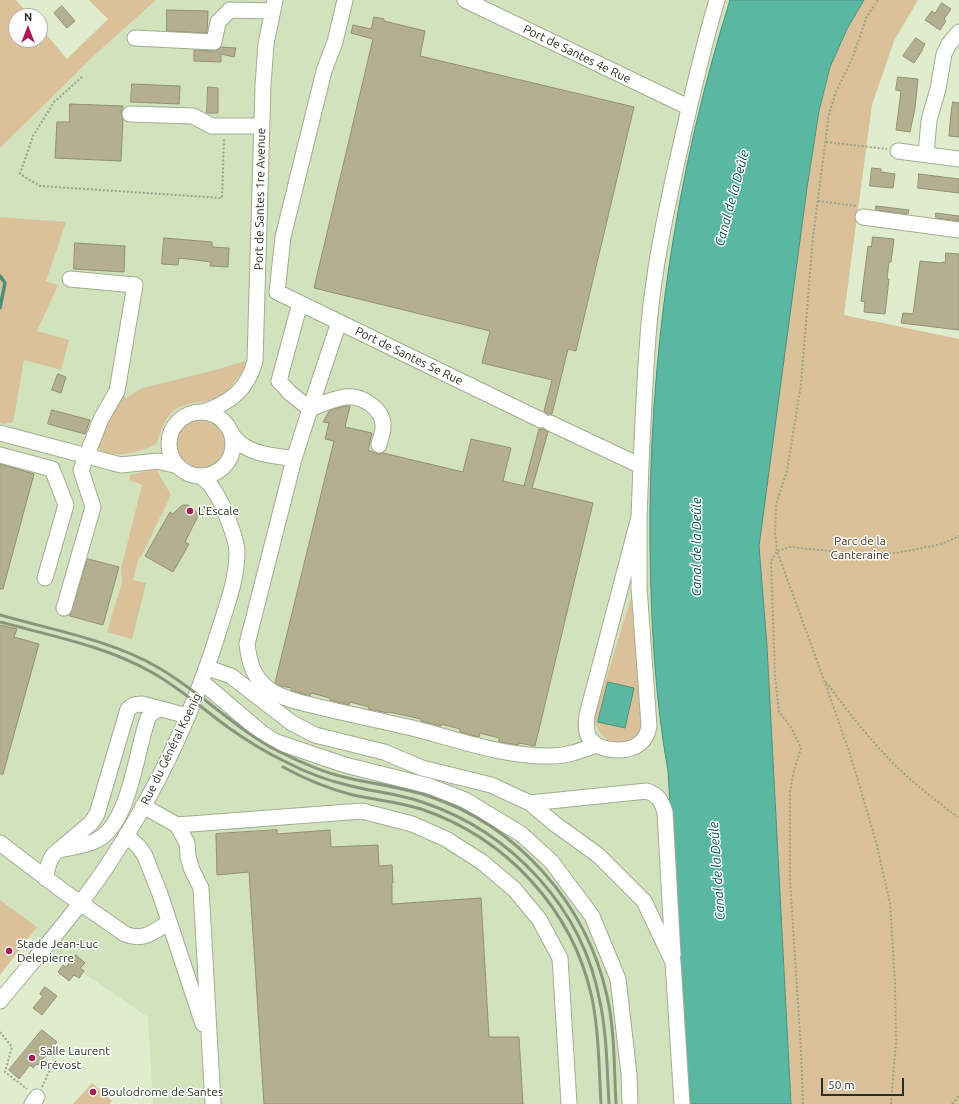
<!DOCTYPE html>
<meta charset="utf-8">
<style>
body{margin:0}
#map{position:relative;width:959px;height:1104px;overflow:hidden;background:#dfedce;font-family:Ubuntu,sans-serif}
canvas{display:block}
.north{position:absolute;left:8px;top:8px;width:40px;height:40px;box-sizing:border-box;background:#fff;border:1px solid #aaada8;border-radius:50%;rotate:0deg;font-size:11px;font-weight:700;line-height:16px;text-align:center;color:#2b3125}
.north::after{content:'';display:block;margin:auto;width:14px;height:18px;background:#aa1a56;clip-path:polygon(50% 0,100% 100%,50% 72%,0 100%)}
.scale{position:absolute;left:821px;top:1078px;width:83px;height:18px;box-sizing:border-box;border:2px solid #2b3125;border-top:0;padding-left:5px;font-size:12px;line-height:14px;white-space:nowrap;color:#2b3125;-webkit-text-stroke:3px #fff;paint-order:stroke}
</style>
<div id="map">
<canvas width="959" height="1104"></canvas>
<div class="north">N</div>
<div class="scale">50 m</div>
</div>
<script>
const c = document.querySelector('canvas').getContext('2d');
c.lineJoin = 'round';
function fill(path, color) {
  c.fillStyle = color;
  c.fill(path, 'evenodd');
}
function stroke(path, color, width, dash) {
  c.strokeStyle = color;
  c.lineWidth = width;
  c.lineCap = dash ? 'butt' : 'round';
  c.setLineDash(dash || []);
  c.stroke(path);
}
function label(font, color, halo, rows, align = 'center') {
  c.font = font + ' Ubuntu,sans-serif';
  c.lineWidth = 3;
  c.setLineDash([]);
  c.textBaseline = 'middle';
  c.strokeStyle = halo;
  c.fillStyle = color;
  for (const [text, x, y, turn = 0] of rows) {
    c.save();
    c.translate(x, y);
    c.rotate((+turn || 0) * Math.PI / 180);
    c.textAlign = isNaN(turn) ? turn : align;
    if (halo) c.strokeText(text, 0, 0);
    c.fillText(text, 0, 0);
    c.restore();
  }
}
fill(new Path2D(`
 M156 0H814L768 1104H153L148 1017 0 917V148L97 53Z`), '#d2e2bd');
fill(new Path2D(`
 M0 0H16L30 16H16V40H40V27L67 59 108 19 89 0H156L97 53 0 148Z
 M864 0H918L894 41 872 105 844 315 959 339V1104H791L767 646 759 546 807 188 819 111 830 67 847 29Z
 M0 217 66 222 46 281 58 285 37 331 69 340 61 370 24 360 13 422 4 424 0 423Z
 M245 361C246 368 242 372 238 377 232 385 228 393 219 397 206 405 190 399 175 410 164 418 161 433 156 444 136 453 114 461 95 446L122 394 127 398 132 394 143 388 215 370Z
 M176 444a25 25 0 1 1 50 0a25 25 0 1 1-50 0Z
 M156 469 171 495 141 557H139L133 580 146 583 132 639 107 632 122 582 121 569 142 485 129 480 130 475Z
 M632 595 642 730C624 752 600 745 594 718Z
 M0 900 37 927 0 975Z
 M92 1083 112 1101 109 1104H73Z`), '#dbc19a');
const water = new Path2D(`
 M730 0H864L847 29 830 67 819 111 807 188 759 546 767 646 791 1104H688L668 771C655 699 651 622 650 549 648 363 674 178 730 0Z
 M608 682 634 688 625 728 598 722Z`);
fill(water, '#5ab8a2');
stroke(water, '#4c907c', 1);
stroke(new Path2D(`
 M0 276 5 283 0 308`), '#4c907c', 3.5);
const building = new Path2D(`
 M942 3 951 9 944 19 946 21 940 30 925 20 932 11 935 13Z
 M62 6 75 21 67 28 54 13Z
 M167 10 208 11 207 33 167 31Z
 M374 17 384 19V21L425 31 420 56 634 107 576 351 568 349 552 414H548L544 411 552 380 482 363 490 331 314 288 373 39 351 33 353 25 371 29Z
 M916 38 925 44 922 49H923L914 63 903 56Z
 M221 47 236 48 234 57 221 54V62L194 61V50L214 51 218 50Z
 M898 77 918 79 915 108 910 132 896 130 901 91 896 90Z
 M132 84 180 86 179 104 131 102Z
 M208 87 218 88V113H207Z
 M953 102 959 103V137L949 136 951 113Z
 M70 104 123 106 121 113 123 119 121 161 55 158 57 122H69Z
 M872 168 881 169V172L895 174 893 188 870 186Z
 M919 174 959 179V193L918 188Z
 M876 206 909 210 908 214 876 210Z
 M936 213 959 216V221L936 218Z
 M873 237 894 239 891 262H889L887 279H889L885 314 864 312 865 302 861 301 868 246 871 247Z
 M164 238 212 242V247L229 248 228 267 210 266 211 262 179 258 178 265 162 264Z
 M75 243 125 246 124 272 74 269Z
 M946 253 959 254V330L901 323 903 313 913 314 920 261 941 263 942 262 945 263Z
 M58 374 66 377 61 393 52 390Z
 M346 406H350L345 427 372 433 368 450 377 454 383 453 463 472 471 439 511 448 503 481 524 486 539 429H543L548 432 532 488 593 503 535 746 519 743 518 745 499 742V738L480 733 479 737 460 732V729L441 724V726L421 721V719L389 712 388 713 368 709 369 707 350 702 349 705 330 700V698L311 693 310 696 306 695 291 690V688L281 686 275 683 334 441 325 439 329 423 323 422 330 410Z
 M52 410 90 420 85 434 48 424Z
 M0 464 34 474 3 589H0Z
 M183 505H188L194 509 197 513V518L185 542 189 544 173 572 145 556 170 512 173 514 179 508Z
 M88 559 119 567 103 625 70 616Z
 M0 625 17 629 14 637 39 644 3 774H0Z
 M277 830V834L330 830 331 847 378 845 379 866 392 865 393 883 392 882V904L481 898 489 1037H519L523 1104H264L249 872 217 875 216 834Z
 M76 955 85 963 80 968 84 971 79 978 74 975 69 981 58 972 63 965 66 967Z
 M45 987 57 996 42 1015 33 1008 43 996 40 994Z
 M42 1030 57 1042 38 1065 36 1064 33 1068 30 1065 19 1079 9 1070Z`);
fill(building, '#b3af90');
stroke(building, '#949072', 1);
const minor = new Path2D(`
 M345 0 335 42 324 71 283 237 277 292 541 420
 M465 0 688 107
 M135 38 214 42 218 22 230 10 273 11
 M130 114 193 116 212 126H261
 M898 151 959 159
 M926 154 929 120 938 89 944 54 949 44 959 32
 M863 217 959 230
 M300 303 279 381 290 393 310 409 294 459 247 644C249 660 252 675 266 687 281 700 309 704 328 709 357 716 387 722 416 729 459 740 502 756 547 756 564 757 580 751 596 745
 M339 322 310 409C321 404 333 399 345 397 362 395 384 409 383 427 383 433 380 439 379 445
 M169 444a32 32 0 1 1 64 0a32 32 0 1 1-64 0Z
 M203 412C230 403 248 389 255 361L263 85 266 44 275 0
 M550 423 641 466 639 517V587L649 726C648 733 646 739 639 744 627 753 600 752 590 739 585 732 586 723 587 715L639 517
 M0 433 121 465 158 461 178 466
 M232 435C236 439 239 443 244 446 258 455 278 456 294 459
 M0 455 52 469 66 505 45 578
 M641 466C643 419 645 371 649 324 654 269 665 216 677 162 689 108 701 53 717 0
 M64 608 93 507 81 470 101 419 117 391 135 285 70 279
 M208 668 231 676 292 723 315 735 384 752 422 768 491 785 530 803 555 824 598 855 644 901 673 962 682 1104
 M202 682 262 733 274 741 345 765 429 786 465 800 521 834 551 861 592 916 618 979 629 1074 630 1104
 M530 803 647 791C659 796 661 800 665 812L673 955
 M143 806 177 825 362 811 412 824 446 839 482 862 514 889 539 919 560 958 569 1104
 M177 825 187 843 188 857 192 870 201 888 213 1104
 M126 835 139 847 145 856 160 894 203 1024
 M0 843 63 891 125 934C143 942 155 931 169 922
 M59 850 91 823 97 814 128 709 134 705 142 704 188 716
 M45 878C48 867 49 856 59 850 71 847 86 846 97 840 130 823 136 751 148 718L153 712 162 709
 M0 1001C36 957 75 914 107 866 157 791 195 710 221 624 228 602 237 577 237 553 237 539 222 501 213 489 210 483 205 480 200 476
 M32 1104 37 1097`);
stroke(minor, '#a0ad90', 17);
stroke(new Path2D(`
 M878 0 867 16 852 59 836 92 829 114 813 237 801 384 787 471 776 504 775 533 777 551 824 680 851 757 876 842 890 903 895 982 896 1042 891 1104
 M82 77 54 102 33 136 20 174 40 186 222 198 224 139
 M826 142 887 149
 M818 201 856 206
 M826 682C846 709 866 735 889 759 909 780 935 800 959 818
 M0 1032 12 1047 5 1072 27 1089
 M42 1087 55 1059
 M803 1104 801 1050 790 880V792L794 771 801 748 791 727 779 712 775 676 771 561 777 551 790 547 850 553H897L942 544 959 536
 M952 1104 959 1096`), '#99a48c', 2, [2, 2]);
stroke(minor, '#fff', 15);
stroke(new Path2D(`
 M0 615C52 630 112 640 159 668 202 693 236 730 280 752 300 762 322 772 344 777 372 784 401 787 428 796 518 825 587 905 607 996 615 1031 614 1069 616 1104
 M0 622C52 636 106 646 153 673 180 688 204 710 229 728 246 740 265 752 284 761 305 772 328 781 351 786 375 792 399 794 422 802 512 832 583 908 600 1002 607 1035 607 1070 609 1104
 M283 767C305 779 329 789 353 795 376 800 399 802 421 809 507 838 573 910 592 998 599 1033 599 1069 601 1104`), '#8a957e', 3);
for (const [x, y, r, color] of [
 [190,511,4,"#aa1a56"],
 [9,951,4,"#aa1a56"],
 [32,1058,4,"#aa1a56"],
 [93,1092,4,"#aa1a56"]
]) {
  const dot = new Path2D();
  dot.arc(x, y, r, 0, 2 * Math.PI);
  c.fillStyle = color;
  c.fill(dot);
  stroke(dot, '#fff', 1.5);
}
label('12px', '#2b3125', '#fff', [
 ["Port de Santes 4e Rue",577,54,26],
 ["Port de Santes 1re Avenue",260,199,-89],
 ["Port de Santes 5e Rue",409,356,26],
 ["Rue du Général Koenig",171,749,-64]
]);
label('12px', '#2b3125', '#fff', [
 ["L'Escale",198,511],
 ["Stade Jean-Luc",17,944],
 ["Delepierre",17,958],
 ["Salle Laurent",40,1051],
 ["Prévost",40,1065],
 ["Boulodrome de Santes",101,1092]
], 'left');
label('12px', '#463418', '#fff', [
 ["Parc de la",860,541],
 ["Canteraine",860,555]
]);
label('italic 13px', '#005547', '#fff', [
 ["Canal de la Deûle",732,198,-75],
 ["Canal de la Deûle",697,547,-90],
 ["Canal de la Deûle",717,871,-94]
]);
</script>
